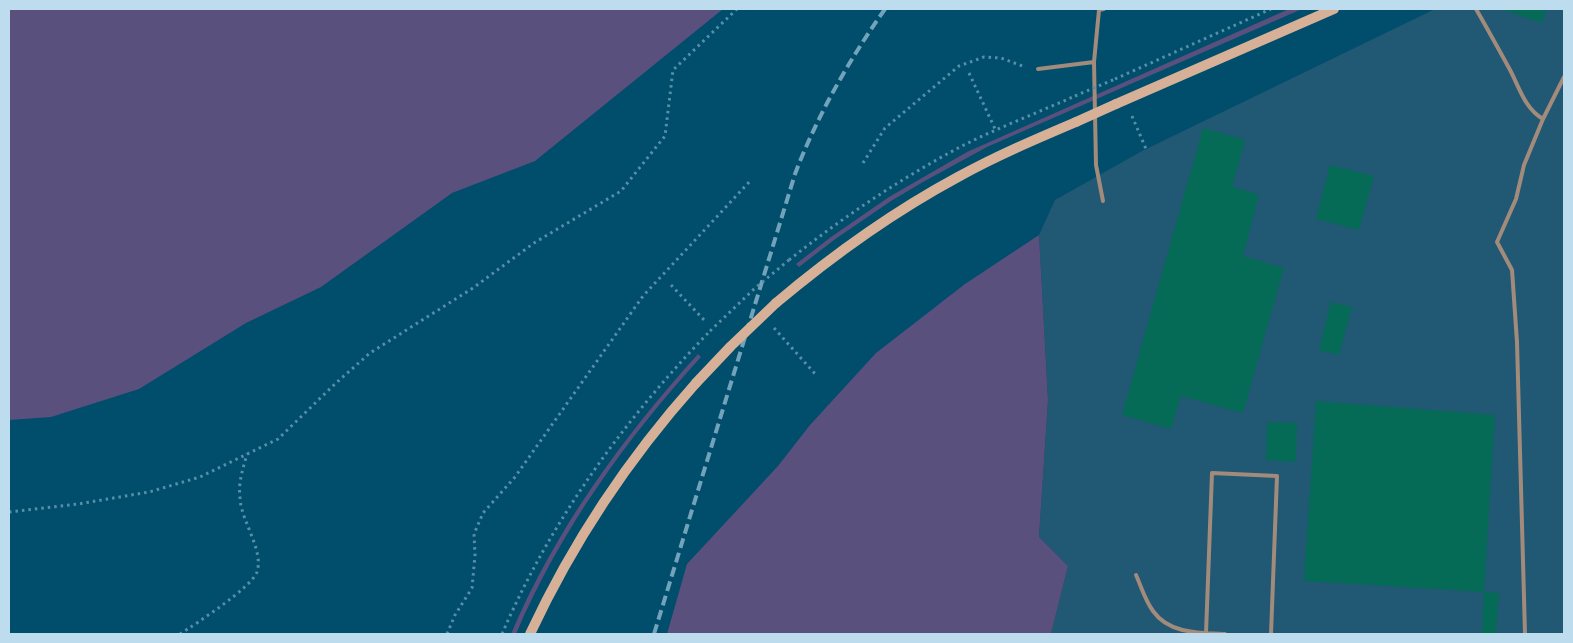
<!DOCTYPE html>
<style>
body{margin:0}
#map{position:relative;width:1573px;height:643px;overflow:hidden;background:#014d6c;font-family:"Libre Baskerville",serif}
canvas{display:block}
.frame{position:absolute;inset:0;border:10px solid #bddcee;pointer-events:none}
</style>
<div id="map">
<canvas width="1573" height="643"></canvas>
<div class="frame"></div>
</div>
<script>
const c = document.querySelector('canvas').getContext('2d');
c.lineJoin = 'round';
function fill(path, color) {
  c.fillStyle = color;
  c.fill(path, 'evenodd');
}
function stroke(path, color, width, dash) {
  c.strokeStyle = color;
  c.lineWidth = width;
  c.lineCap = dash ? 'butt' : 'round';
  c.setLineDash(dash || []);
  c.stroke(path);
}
fill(new Path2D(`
 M1435 9H1564V634H1051L1068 566 1039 537 1048 400 1039 235 1055 200 1142 151Z`), '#215874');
fill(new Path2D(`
 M9 9H723L535 161 452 193 321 287 246 323 139 389 51 417 9 420Z
 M1289 9H1302L987 147 923 182 891 201 834 240 799 267 796 264 831 237 889 197 967 152Z
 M1039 235 1048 400 1039 537 1068 566 1051 634H667L687 564 778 466 810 425 876 353 965 284Z
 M698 354 701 357C626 439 560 531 516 634H511C555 530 622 438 698 354Z`), '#5a507d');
fill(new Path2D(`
 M1501 9H1546L1542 23Z
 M1203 128 1245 140 1233 184 1234 185V187L1259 195 1243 256 1284 268 1243 413 1181 396 1171 429 1122 415Z
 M1330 165 1374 176 1359 230 1316 219Z
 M1331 302 1352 307 1339 355 1319 350Z
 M1316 401 1495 415 1484 592 1304 581Z
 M1267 422 1297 423 1296 462 1266 460Z
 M1484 592 1499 593 1496 634H1482Z`), '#056b57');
stroke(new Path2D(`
 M969 73 996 131
 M1115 79 1271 9
 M1132 116 1146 149
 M863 163 885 128 959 66 984 57 1001 58 1025 67
 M789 260C843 217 900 179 960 147 997 128 1037 113 1075 96
 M671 285 706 322
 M774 328 817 376
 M9 512 78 504 149 492 200 477 278 439 336 383 370 353 473 288 534 243 621 191 665 136 673 70 737 9
 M180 634C197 623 251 588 257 572 264 550 241 521 240 498 238 482 243 469 247 454
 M447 634 455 615 472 588 475 555 474 534 483 513 515 477 643 296 751 180
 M502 634C551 520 624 420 710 331`), '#588fa8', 3, [2.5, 4]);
stroke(new Path2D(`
 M1476 9C1487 28 1498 48 1509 68 1519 86 1524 108 1543 119
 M1094 62 1096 165 1103 201
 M1038 69 1094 62 1099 10 1104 9
 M1136 575C1141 586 1145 600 1153 611 1169 634 1200 633 1225 634
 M1206 633 1212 473 1277 476 1271 634
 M1525 634 1517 342 1512 270 1497 242 1516 199 1524 165 1543 119 1564 77`), '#a38b7b', 4);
stroke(new Path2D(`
 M1116 104 1334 9
 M776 303C833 255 893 212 958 177 996 156 1036 139 1076 122
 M530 634C573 542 628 459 696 383`), '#d7b098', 10);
stroke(new Path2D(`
 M654 634 795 174C817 116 849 60 885 9`), '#72a3ba', 4, [10, 5]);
stroke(new Path2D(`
 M1075 96 1115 79
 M710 331 754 289 789 260`), '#588fa8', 3, [2.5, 4]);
stroke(new Path2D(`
 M1076 122 1116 104
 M696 383 731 346 776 303`), '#d7b098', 10);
</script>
